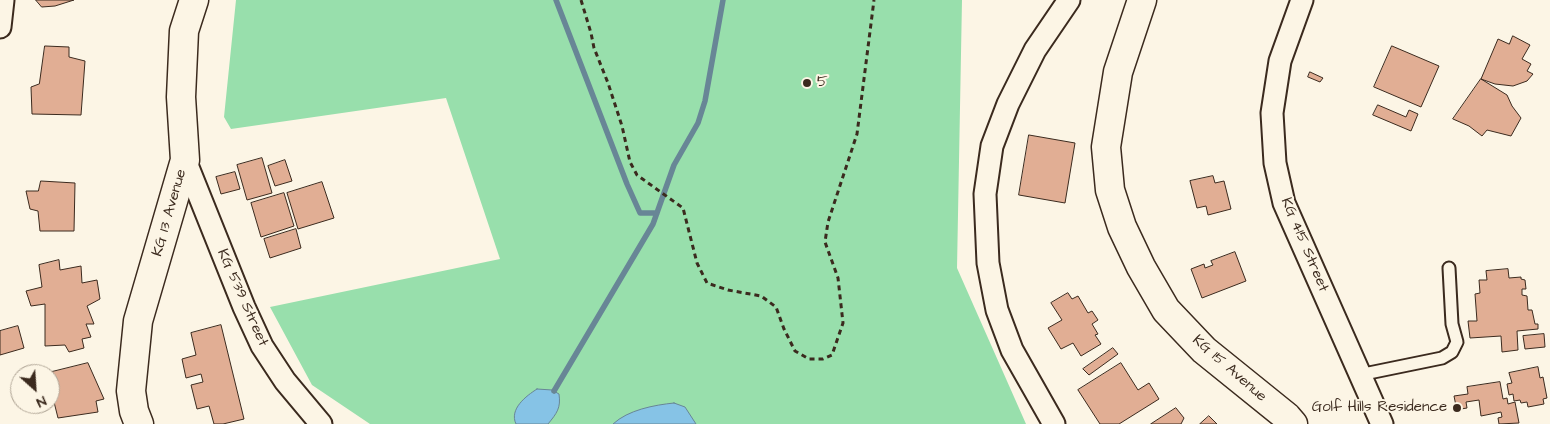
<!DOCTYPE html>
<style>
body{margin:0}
#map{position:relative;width:1550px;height:424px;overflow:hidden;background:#fcf5e5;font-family:"Architects Daughter",sans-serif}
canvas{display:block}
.north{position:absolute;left:10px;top:364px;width:50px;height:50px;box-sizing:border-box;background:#fcf5e5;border:1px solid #afa495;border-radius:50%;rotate:154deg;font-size:14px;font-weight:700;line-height:20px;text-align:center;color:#3b2a1e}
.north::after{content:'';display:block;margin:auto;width:18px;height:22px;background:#3b2a1e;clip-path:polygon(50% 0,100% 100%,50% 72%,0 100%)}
</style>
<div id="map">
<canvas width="1550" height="424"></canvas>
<div class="north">N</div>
</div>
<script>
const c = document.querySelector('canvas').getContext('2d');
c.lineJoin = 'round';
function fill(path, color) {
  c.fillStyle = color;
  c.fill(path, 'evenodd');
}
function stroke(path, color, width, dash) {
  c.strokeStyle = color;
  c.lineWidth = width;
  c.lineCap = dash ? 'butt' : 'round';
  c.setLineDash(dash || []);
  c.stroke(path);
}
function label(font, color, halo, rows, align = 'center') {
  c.font = font + ' "Architects Daughter",sans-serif';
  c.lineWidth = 4;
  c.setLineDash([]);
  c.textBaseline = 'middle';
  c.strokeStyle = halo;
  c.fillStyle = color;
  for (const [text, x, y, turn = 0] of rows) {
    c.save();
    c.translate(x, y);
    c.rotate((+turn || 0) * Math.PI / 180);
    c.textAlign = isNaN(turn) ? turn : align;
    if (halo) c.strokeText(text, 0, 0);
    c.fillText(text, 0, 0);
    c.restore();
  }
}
fill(new Path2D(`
 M236 0H962L957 268 1026 424H370L312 385 270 307 500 259 446 98 231 129 224 117Z`), '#98dfac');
const water = new Path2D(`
 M537 389 552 390 559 394C561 408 557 413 548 424H516C509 409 526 396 537 389Z
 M674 403 685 407 696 424H613C628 410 654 405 674 403Z`);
fill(water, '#86c3e6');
stroke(water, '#688696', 1);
stroke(new Path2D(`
 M556 0 627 184 640 213H657
 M554 391 653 224 674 165 698 123 705 101 723 0`), '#688696', 5.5);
const building = new Path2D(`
 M36 0H74L55 6 42 7Z
 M1513 36 1530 45 1522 59 1531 64 1527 71 1533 74 1527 81 1513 86 1495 84 1481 79 1498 39 1509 44Z
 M45 46 69 47V57L85 61 81 115 32 114 31 87 39 84Z
 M1392 46 1439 66 1421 107 1374 87Z
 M1310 72 1323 78 1320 82 1308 77Z
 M1481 79 1507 95 1512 106 1521 118 1511 136 1487 130 1482 136 1469 126 1453 119Z
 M1378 105 1406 117 1409 110 1418 114 1411 131 1373 115Z
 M1029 135 1075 143 1065 203 1019 195Z
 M262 158 272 193 247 200 237 165Z
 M285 160 292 181 275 186 268 166Z
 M235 172 240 189 221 194 216 177Z
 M1213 176 1215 183 1224 181 1231 209 1208 215 1206 206 1197 208 1190 181Z
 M41 181 75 183 74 231H40L38 211 30 209 26 191H38Z
 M322 182 334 218 298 229 287 193Z
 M284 193 294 226 261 237 251 203Z
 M296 229 301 248 270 258 264 239Z
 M1235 252 1246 281 1202 298 1191 269 1204 264 1205 268 1213 265 1211 261Z
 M59 260 60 270 81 266 82 283 97 280 100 299 87 306 94 324H86L91 337 82 339 84 348 69 352 65 345 45 346V304L31 306 26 291 42 287 39 265Z
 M1508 269 1509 278 1521 277V279L1525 280 1526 289H1522V295L1527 296 1528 310H1532L1535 324H1538V329L1517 331 1518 350 1502 352 1501 336 1470 338 1468 321H1477L1475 294 1480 293 1479 280H1487L1486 271Z
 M1068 293 1072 299 1078 296 1088 313 1092 311 1098 320 1092 324 1098 334 1095 335 1101 344 1081 356 1073 343 1061 349 1048 328 1062 320 1051 303Z
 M221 325 244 419 223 424H214L209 406 197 409 191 385 203 382 201 374 186 378 182 359 196 355 191 333Z
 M18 326 24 348 0 355V331Z
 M1544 334 1545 347 1525 349 1523 336Z
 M1113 348 1118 354 1089 375 1083 369Z
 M88 363 104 399 96 401 98 412 58 418 50 386V374L47 373Z
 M1121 363 1138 390 1149 383 1159 399 1119 424H1100L1078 390Z
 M1538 367 1540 378 1543 377 1547 398 1543 399 1544 404 1528 407 1527 402 1521 403 1520 400 1514 401 1513 394 1509 395 1507 384 1512 383 1509 373Z
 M1500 382 1503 399 1507 398 1508 404 1515 402 1519 423 1499 424 1498 418 1502 417 1501 412 1481 416 1479 400 1466 402 1467 408 1461 409V406H1456L1454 396 1468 394 1467 387Z
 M1176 408 1184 418 1181 424H1151Z
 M1209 416 1217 424H1200Z`);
fill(building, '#e1ae94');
stroke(building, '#3b2a1e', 1);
const lane = new Path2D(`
 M1359 375 1442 358 1452 352 1457 342 1452 324 1449 268`);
const street = new Path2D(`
 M1302 0 1280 61 1272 113 1275 163 1284 203 1382 424
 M0 27 3 0
 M185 160 244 307 262 346 285 381 321 424
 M1054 424 1012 350 997 310 988 263 985 194 992 146 1008 104 1035 50 1069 0`);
const secondary = new Path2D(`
 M1142 0 1118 72 1106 147 1110 190 1122 227 1141 267 1166 310 1204 350 1287 417 1293 424
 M139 424 134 411 131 391 138 321 185 160 181 97 184 31 194 0`);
stroke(lane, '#3b2a1e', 15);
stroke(street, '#3b2a1e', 25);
stroke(secondary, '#3b2a1e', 31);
stroke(new Path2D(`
 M581 0 591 33 594 48 608 83 622 126 630 162 637 175 683 208 697 263 707 283 728 290 761 296 776 307 784 329 795 351 809 359H823L832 355 843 323 838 278 825 242 828 222 857 134 874 0`), '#3b2a1e', 3, [5, 4]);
stroke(lane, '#fcf5e5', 11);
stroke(street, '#fcf5e5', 21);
stroke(secondary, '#fcf5e5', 28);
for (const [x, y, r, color] of [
 [807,83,5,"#3b2a1e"],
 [1457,408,5,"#3b2a1e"]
]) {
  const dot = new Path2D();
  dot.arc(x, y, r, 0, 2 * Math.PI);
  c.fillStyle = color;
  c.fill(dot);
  stroke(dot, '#fcf5e5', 2);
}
label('15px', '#3b2a1e', '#fcf5e5', [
 ["5",817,83],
 ["Golf Hills Residence",1447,408,"right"]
], 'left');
label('15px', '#3b2a1e', '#fcf5e5', [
 ["KG 13 Avenue",170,213,-74],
 ["KG 415 Street",1304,245,67],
 ["KG 539 Street",242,298,66],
 ["KG 15 Avenue",1229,369,41]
]);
</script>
